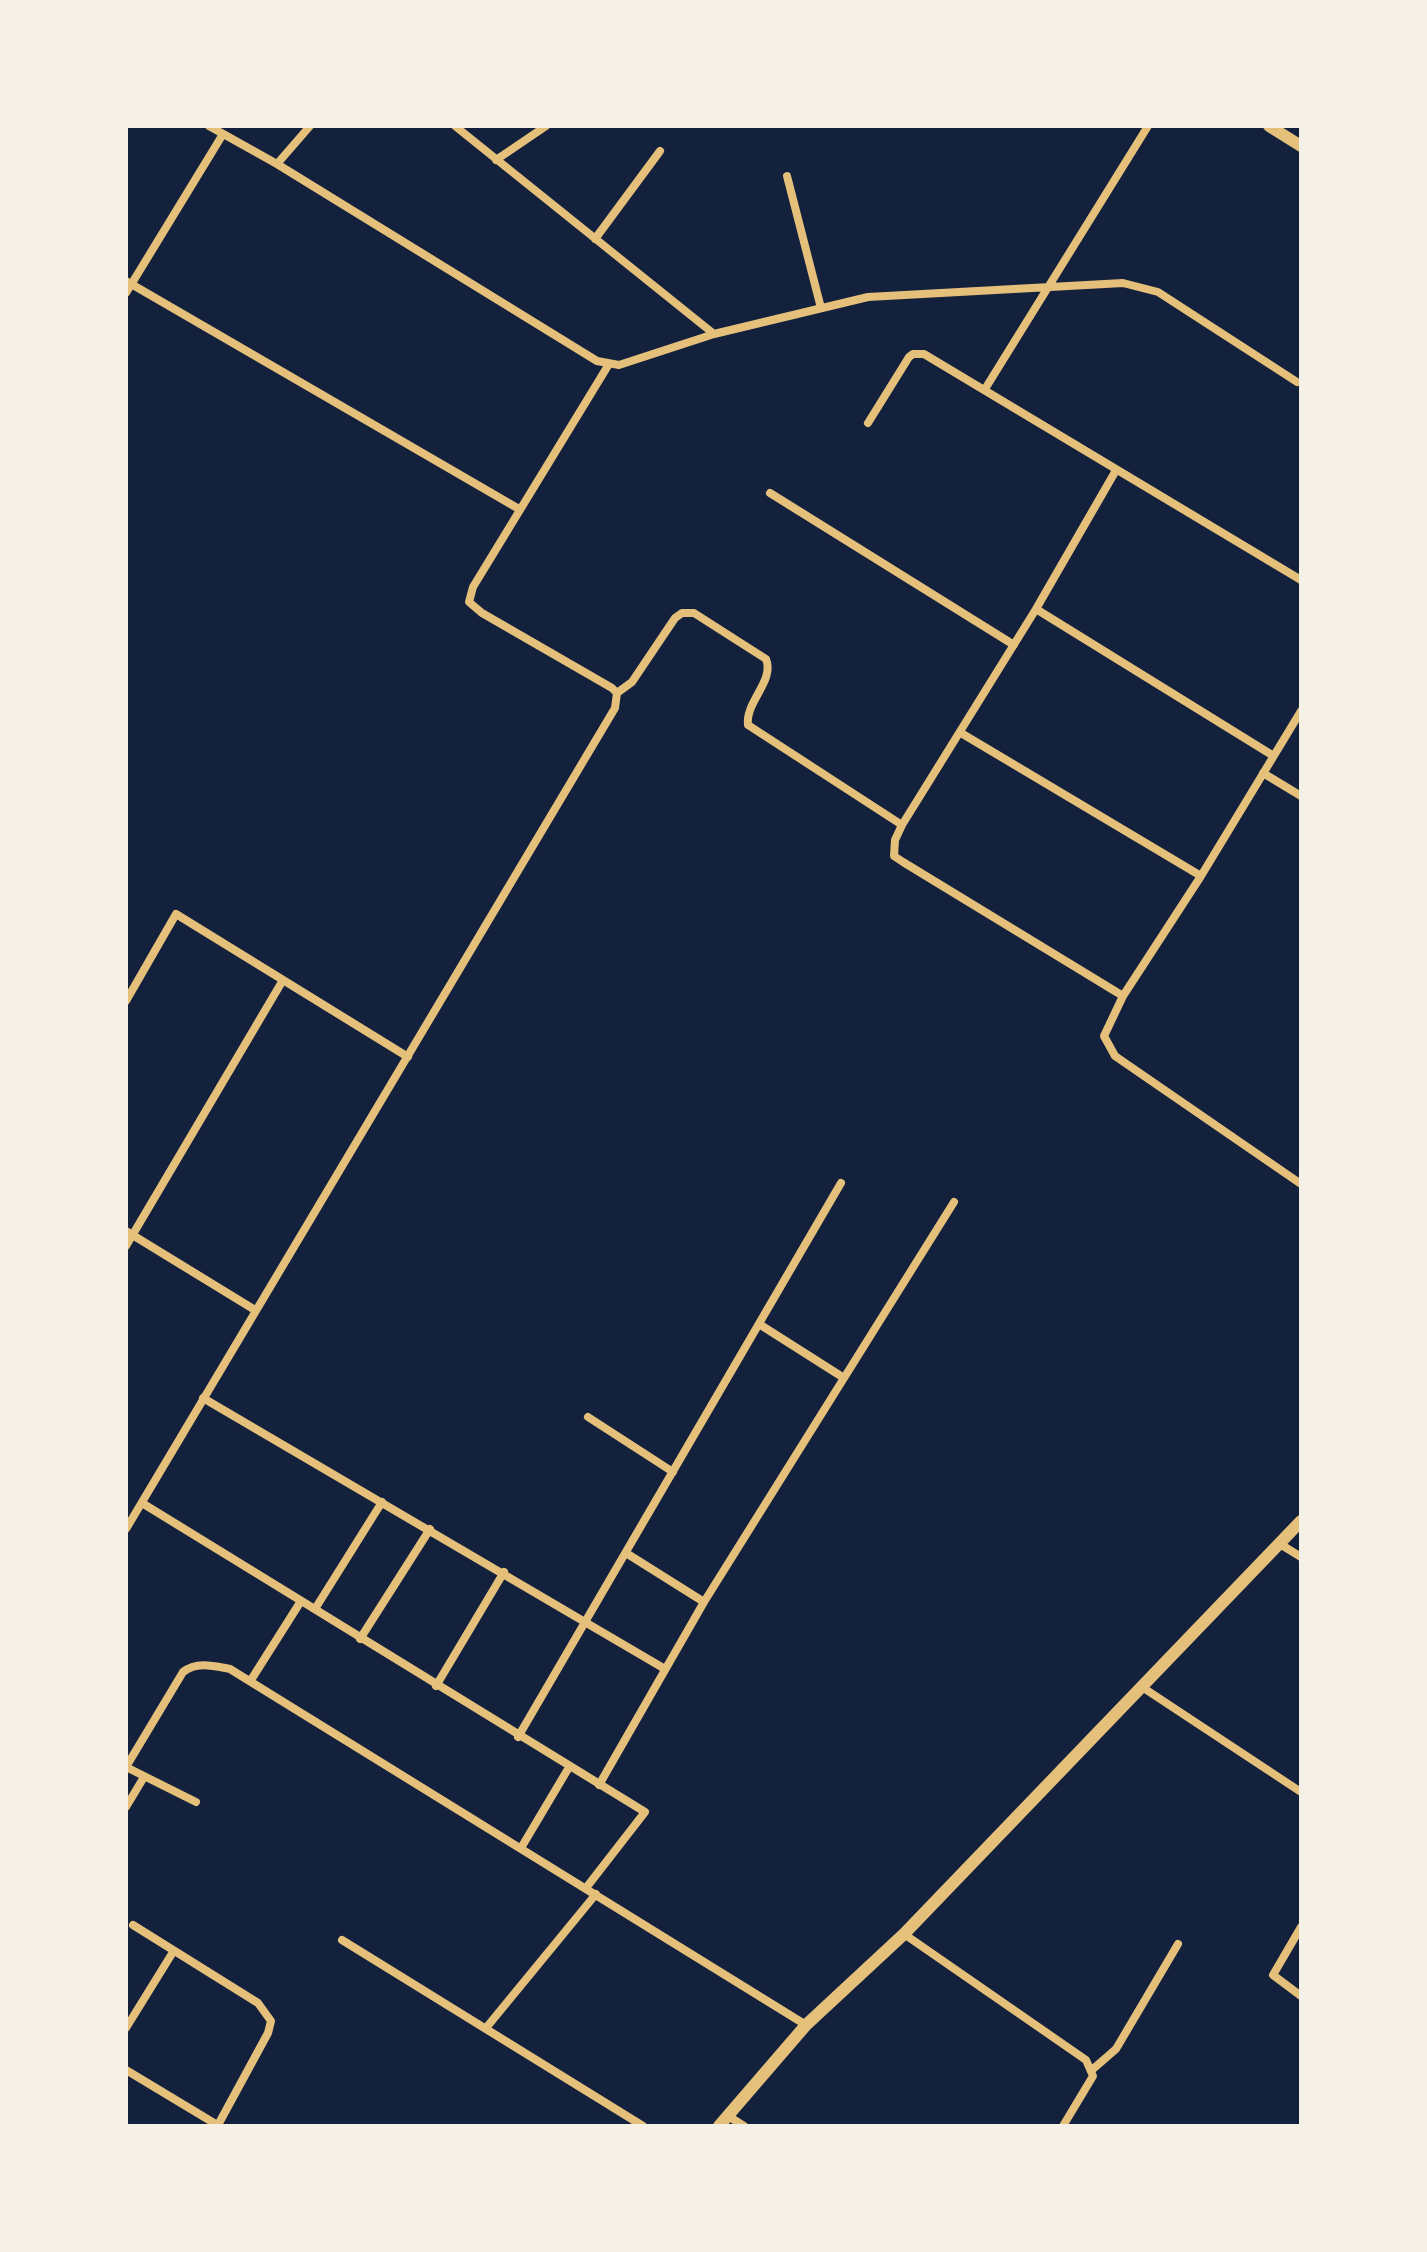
<!DOCTYPE html>
<style>
body{margin:0}
#map{position:relative;width:1427px;height:2252px;overflow:hidden;background:#14213d;font-family:"PT Sans",sans-serif}
canvas{display:block}
.frame{position:absolute;inset:0;border:128px solid #f6f1e7;pointer-events:none}
</style>
<div id="map">
<canvas width="1427" height="2252"></canvas>
<div class="frame"></div>
</div>
<script>
const c = document.querySelector('canvas').getContext('2d');
c.lineJoin = 'round';
function stroke(path, color, width, dash) {
  c.strokeStyle = color;
  c.lineWidth = width;
  c.lineCap = dash ? 'butt' : 'round';
  c.setLineDash(dash || []);
  c.stroke(path);
}
stroke(new Path2D(`
 M209 126 277 164 597 361 619 365 714 334 868 297 1123 283 1158 292 1297 382
 M455 126 714 334
 M496 160 546 126
 M277 164 310 126
 M787 176 821 308
 M595 239 660 151
 M126 281 519 509
 M126 293 223 134
 M985 389 1148 126
 M868 423 909 357 913 354H924L1301 580
 M1115 472 1036 609 902 825 895 840 894 856 903 862 1123 996
 M770 493 1014 645
 M1036 609 1272 755
 M617 693 632 682 675 618 682 613H694L766 659C775 681 745 702 748 725L902 825
 M1301 711 1201 876 1123 996 1104 1036 1115 1056 1301 1184
 M961 733 1201 876
 M1263 773 1301 796
 M126 1001 176 914 408 1057
 M126 1231 255 1310
 M126 1246 283 980
 M759 1324 844 1378
 M203 1398 665 1669
 M588 1417 673 1472
 M142 1503 645 1812 586 1888
 M126 1529 615 708 617 693 612 688 482 613 469 602 473 587 609 364
 M1280 1544 1301 1557
 M626 1553 704 1602
 M315 1609 382 1502
 M360 1639 430 1529
 M251 1680 301 1601
 M436 1686 504 1572
 M1142 1687 1301 1792
 M518 1737 841 1183
 M126 1767 183 1672C197 1661 214 1666 230 1669L806 2025
 M126 1767 196 1802
 M599 1785 704 1602 954 1202
 M126 1807 144 1777
 M521 1848 568 1769
 M133 1925 258 2003 271 2021 268 2033 218 2125
 M1301 1927 1273 1975 1301 1996
 M904 1934 1086 2060 1093 2076 1063 2126
 M342 1940 643 2126
 M126 2028 173 1952
 M486 2028 596 1894
 M1093 2069 1116 2049 1178 1944
 M126 2070 219 2126
 M728 2116 744 2126`), '#e5c07b', 8);
stroke(new Path2D(`
 M1269 126 1301 146
 M719 2126 806 2025 904 1934 1301 1521`), '#e5c07b', 12);
</script>
